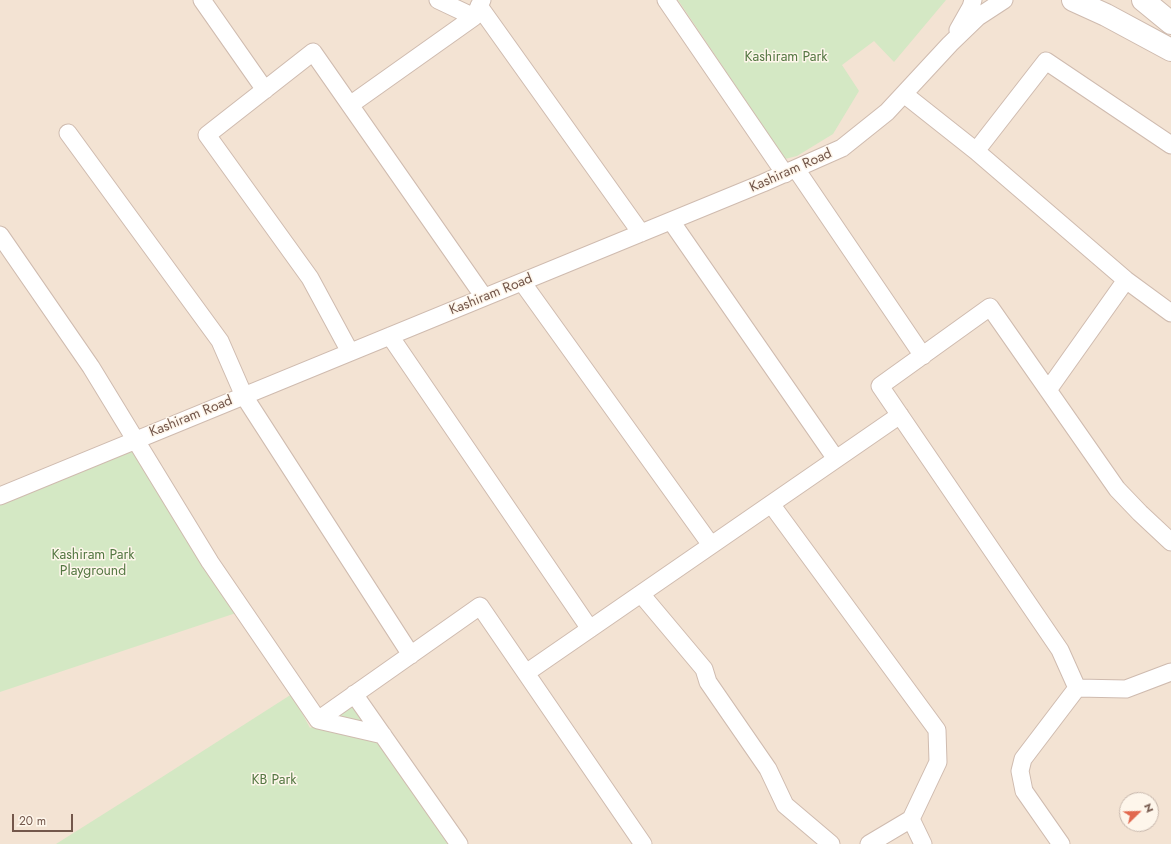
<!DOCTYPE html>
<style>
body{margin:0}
#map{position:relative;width:1171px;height:844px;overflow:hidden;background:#fbf2e5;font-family:Jost,sans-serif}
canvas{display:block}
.north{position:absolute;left:1119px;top:792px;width:40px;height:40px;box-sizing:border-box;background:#fef6eb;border:1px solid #c6b6ab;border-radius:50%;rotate:67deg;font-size:11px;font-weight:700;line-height:16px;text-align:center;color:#73574b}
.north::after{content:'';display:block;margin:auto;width:14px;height:18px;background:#e1684e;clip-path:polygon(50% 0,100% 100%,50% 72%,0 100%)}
.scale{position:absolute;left:12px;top:814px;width:61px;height:18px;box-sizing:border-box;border:2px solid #73574b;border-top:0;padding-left:5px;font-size:12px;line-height:14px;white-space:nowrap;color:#73574b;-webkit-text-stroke:3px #fef6eb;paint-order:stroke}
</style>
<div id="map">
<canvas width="1171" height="844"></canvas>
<div class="north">N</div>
<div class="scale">20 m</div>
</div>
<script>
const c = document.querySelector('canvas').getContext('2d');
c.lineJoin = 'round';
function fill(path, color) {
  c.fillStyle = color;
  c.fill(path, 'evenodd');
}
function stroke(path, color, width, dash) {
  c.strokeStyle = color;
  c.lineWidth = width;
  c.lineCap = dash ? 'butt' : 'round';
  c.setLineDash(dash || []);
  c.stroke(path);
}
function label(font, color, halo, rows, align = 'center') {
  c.font = font + ' Jost,sans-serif';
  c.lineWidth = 3;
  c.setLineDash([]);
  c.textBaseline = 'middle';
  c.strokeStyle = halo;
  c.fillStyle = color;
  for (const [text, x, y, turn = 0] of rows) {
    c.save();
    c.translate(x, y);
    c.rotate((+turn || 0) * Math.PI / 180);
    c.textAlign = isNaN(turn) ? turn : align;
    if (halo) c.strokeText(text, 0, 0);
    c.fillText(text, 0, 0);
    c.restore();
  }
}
fill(new Path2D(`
 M0 0H1171V844H0ZM1127 800H1151V824H1127Z`), '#f3e3d3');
fill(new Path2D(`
 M678 0H946L894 62 874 41 842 65 859 91 833 134 797 156 785 159Z
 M132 450 236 613 0 692V501Z
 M292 694 310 728 354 703 454 844H56L148 786Z`), '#d4e8c4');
const minor = new Path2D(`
 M202 0 265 90
 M438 0 474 17
 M666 0 785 174
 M479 6 641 233
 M958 30 971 7 973 0
 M904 94 976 151 1126 280 1171 313
 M350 105 474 17 482 0
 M68 133 220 341 244 396 411 655
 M976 151 1046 61 1171 145
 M796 169 923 356
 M671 221 836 459
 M0 235 91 367 210 562 318 720 383 735
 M522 282 711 545
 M390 336 590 629
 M350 352 310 278 207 135 313 52 484 297
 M1048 390 1126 280
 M0 496 763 183 842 148 887 112 950 44 978 17 1004 0
 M771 504 937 730 938 762 911 819 869 844
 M641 594 704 669 708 682 768 769 785 805 831 844
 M526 673 900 415
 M1077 688 1060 650 880 386 990 307 1117 489 1140 513 1171 542
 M1077 688 1126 689 1171 672
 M354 694 459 844
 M318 720 480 606 643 844
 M911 819 923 844
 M1061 844 1024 791 1020 771 1023 759 1077 688`);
const tertiary = new Path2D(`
 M1073 0 1106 15 1171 50
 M1143 0 1171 23`);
stroke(minor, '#cfbbaf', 19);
stroke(tertiary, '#cfbbaf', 24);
stroke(minor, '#fff', 17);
stroke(tertiary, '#fff', 22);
label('14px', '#557843', '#fef6eb', [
 ["Kashiram Park",786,58],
 ["Kashiram Park",93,556],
 ["Playground",93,572],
 ["KB Park",274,781]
]);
label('14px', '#73574b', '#fef6eb', [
 ["Kashiram Road",791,171,-24],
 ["Kashiram Road",491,295,-22],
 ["Kashiram Road",191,417,-22]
]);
</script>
